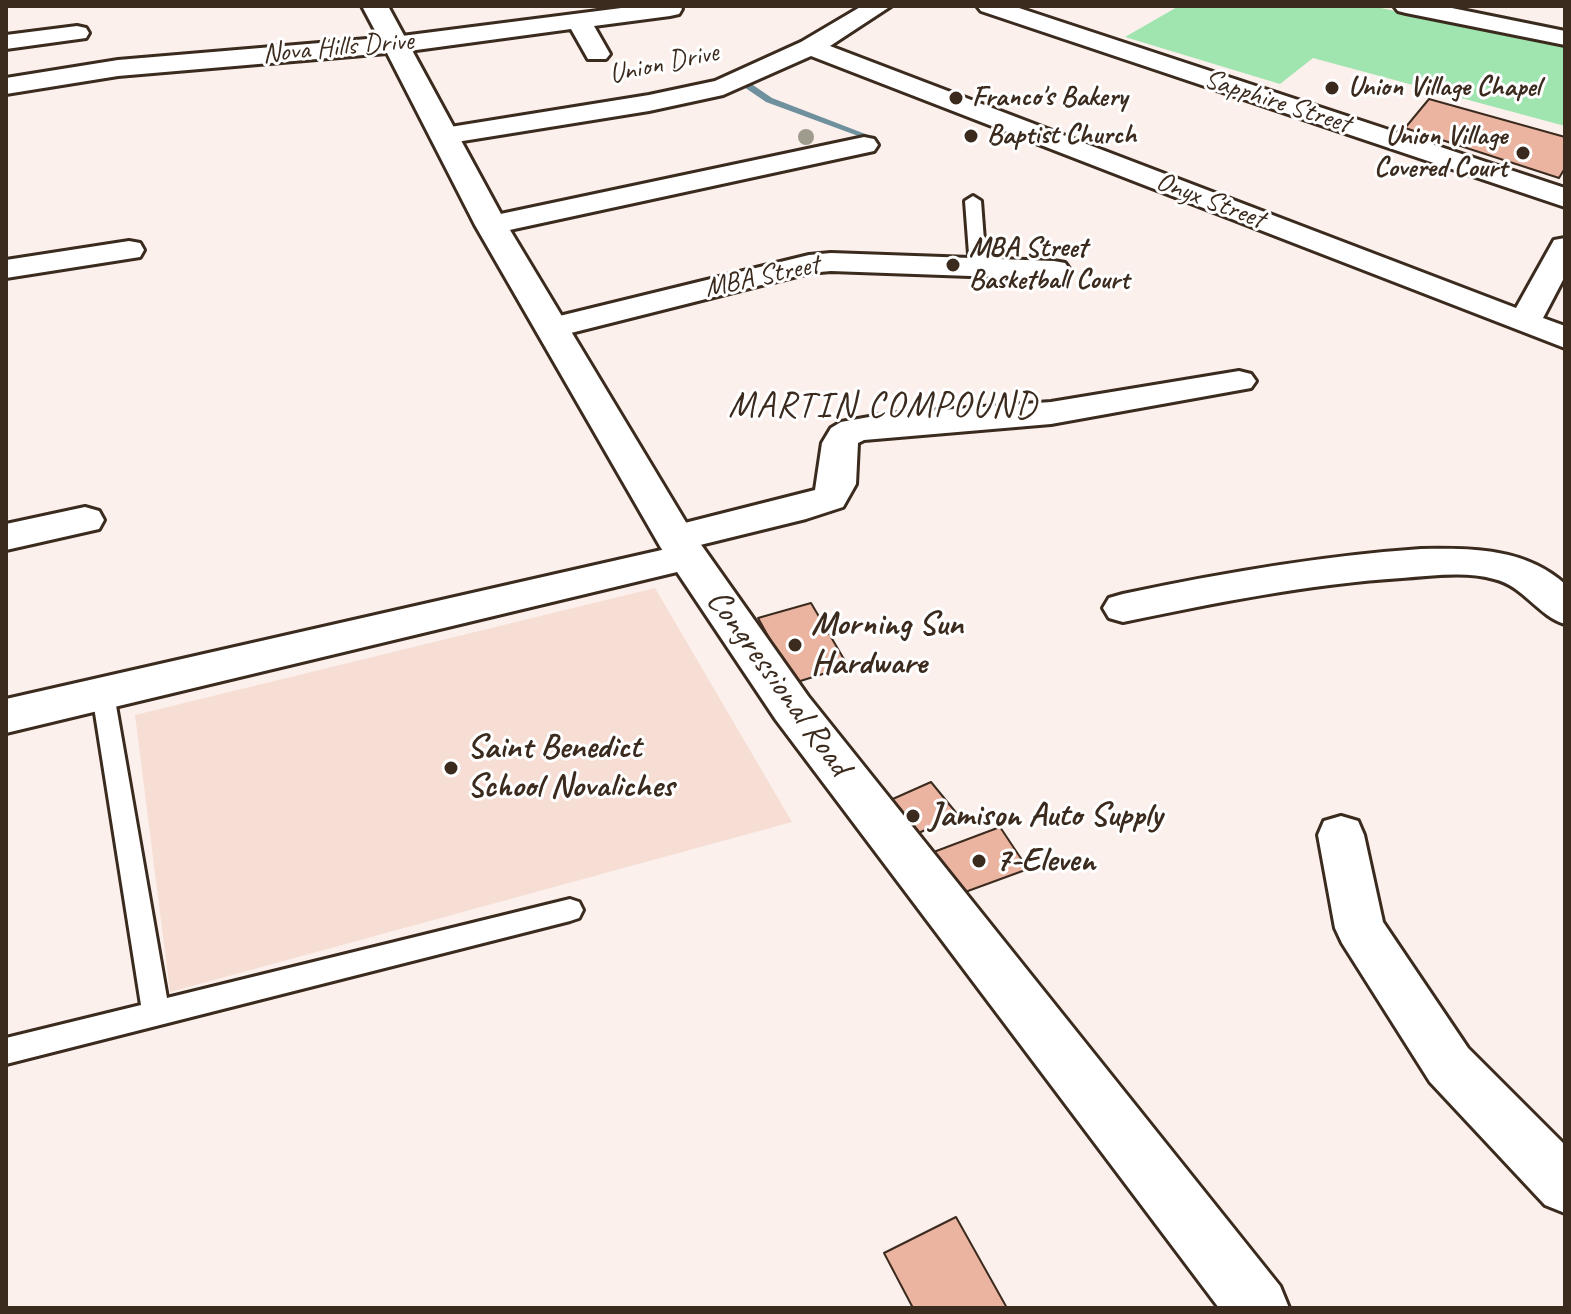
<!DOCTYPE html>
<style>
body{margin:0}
#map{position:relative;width:1571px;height:1314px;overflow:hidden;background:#fbf0ec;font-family:Caveat,sans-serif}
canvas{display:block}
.frame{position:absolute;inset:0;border:8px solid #3b2a1e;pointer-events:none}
</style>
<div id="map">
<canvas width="1571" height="1314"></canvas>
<div class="frame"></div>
</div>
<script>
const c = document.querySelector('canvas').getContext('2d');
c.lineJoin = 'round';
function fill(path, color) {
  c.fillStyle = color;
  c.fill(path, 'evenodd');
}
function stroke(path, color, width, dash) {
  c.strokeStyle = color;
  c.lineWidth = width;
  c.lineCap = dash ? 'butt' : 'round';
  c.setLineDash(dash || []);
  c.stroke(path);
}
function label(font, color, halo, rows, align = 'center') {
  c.font = font + ' Caveat,sans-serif';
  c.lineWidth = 6;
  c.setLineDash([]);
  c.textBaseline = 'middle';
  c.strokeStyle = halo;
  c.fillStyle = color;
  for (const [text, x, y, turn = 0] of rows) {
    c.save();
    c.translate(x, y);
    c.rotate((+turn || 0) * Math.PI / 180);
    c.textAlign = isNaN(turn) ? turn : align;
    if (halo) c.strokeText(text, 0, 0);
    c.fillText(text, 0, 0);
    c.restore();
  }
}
fill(new Path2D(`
 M655 588 792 822 170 992 135 715Z`), '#f6ded5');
fill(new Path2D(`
 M1179 6H1371L1565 46V126L1313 58 1280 84 1125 37Z`), '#a0e4af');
fill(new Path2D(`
 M744 83H750L772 98 868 135 861 137 766 102 744 87Z`), '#6f919e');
const building = new Path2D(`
 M1429 99 1565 137V168L1559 178 1405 128Z
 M811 603 848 666 794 683 758 618Z
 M931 782 958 815 912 836 886 802Z
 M1000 827 1028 869 957 895 931 853Z
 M956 1217 1007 1308H913L884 1253Z`);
fill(building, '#ebb4a0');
stroke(building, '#3b2a1e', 2);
const lane = new Path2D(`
 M973 196 981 201 986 267 978 272 970 267 965 201Z
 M103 686 111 688 114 694 167 998 570 899 579 902 583 910 579 918 570 921 6 1064V1038L141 1005 92 694 95 688Z`);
const street = new Path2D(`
 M637 6H680L682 9 679 14 670 16 594 26 610 54 606 59H588L571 29 394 53 385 50 381 45 385 40 394 37Z
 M862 6H891L830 46 1516 308 1554 240 1565 238V276L1543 318 1565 326V348L811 56 723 95 649 111 444 144 434 142 430 136 434 130 444 128 649 95 715 81 801 42Z
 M977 6H1013L1565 188V207L981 11Z
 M1394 6H1442L1565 31V45L1406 13 1398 11Z
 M77 26 86 28 89 33 86 38 6 49V35Z
 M864 137 874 139 878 145 874 151 491 234 480 231 476 225 480 219 491 216Z
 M129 241 140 243 144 250 140 257 6 278V260Z
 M831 253 1054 261 1065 263 1070 270 1065 277 1054 279 831 271 809 273 551 338 539 335 535 328 539 321 809 255Z
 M1239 371 1251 374 1256 381 1251 388 1051 424 864 440 858 443 856 484 843 507 806 519 696 546 702 548 708 557 702 566 6 733V699L666 549 661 547 656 538 661 529 815 490 822 443 831 428 841 422 886 414 1051 402Z
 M85 507 99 511 104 520 99 529 6 550V524Z
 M1421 549C1472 548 1525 548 1565 584V624C1538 616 1524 586 1494 579 1465 571 1432 576 1402 578 1308 584 1215 603 1123 622L1109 618 1103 608 1109 598 1123 594C1222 573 1320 556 1421 549Z
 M1341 816 1358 821 1364 835 1383 922 1468 1048 1565 1145V1213L1545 1205 1430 1082 1342 943 1335 928 1318 835 1324 821Z`);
const secondary = new Path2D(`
 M362 6H388L507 225 690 529 808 696 1280 1286 1289 1308H1219L776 720 661 548 475 225 387 53 118 76 6 94V78L118 60 379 38Z`);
stroke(lane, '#3b2a1e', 6);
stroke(street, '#3b2a1e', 6);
stroke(secondary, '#3b2a1e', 6);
fill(lane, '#fff');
fill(street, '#fff');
fill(secondary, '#fff');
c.fillStyle = '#9f9c8e';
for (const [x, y] of [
 [806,137]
]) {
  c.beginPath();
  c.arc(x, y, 8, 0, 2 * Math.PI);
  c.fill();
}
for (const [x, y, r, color] of [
 [1332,88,8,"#3b2a1e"],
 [956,98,8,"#3b2a1e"],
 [971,136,8,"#3b2a1e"],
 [1523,153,8,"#3b2a1e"],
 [953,265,8,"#3b2a1e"],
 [795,645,8,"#3b2a1e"],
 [451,768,8,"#3b2a1e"],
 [913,816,8,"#3b2a1e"],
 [979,861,8,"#3b2a1e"]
]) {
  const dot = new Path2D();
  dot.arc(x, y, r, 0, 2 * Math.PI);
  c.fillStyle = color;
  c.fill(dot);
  stroke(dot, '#fff', 3);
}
label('28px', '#3b2a1e', '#fff', [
 ["Nova Hills Drive",338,48,-5],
 ["Union Drive",664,64,-12],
 ["Sapphire Street",1277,102,18],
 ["Onyx Street",1210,201,21],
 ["MBA Street",762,277,-12]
]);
label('bold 28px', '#3b2a1e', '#fff', [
 ["Union Village Chapel",1348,88],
 ["Franco's Bakery",972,98],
 ["Baptist Church",987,136],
 ["Union Village",1507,137,"right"],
 ["Covered Court",1507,169,"right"],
 ["MBA Street",969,249],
 ["Basketball Court",969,281]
], 'left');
label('bold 34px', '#3b2a1e', '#fff', [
 ["Morning Sun",811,625],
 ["Hardware",811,664],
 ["Saint Benedict",467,748],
 ["School Novaliches",467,787],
 ["Jamison Auto Supply",929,816],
 ["7-Eleven",995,861]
], 'left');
label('34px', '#3b2a1e', '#fff', [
 ["Congressional Road",778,683,54]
]);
c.letterSpacing = '2px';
label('36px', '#3b2a1e', '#fff', [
 ["MARTIN COMPOUND",883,407]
]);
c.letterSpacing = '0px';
</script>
